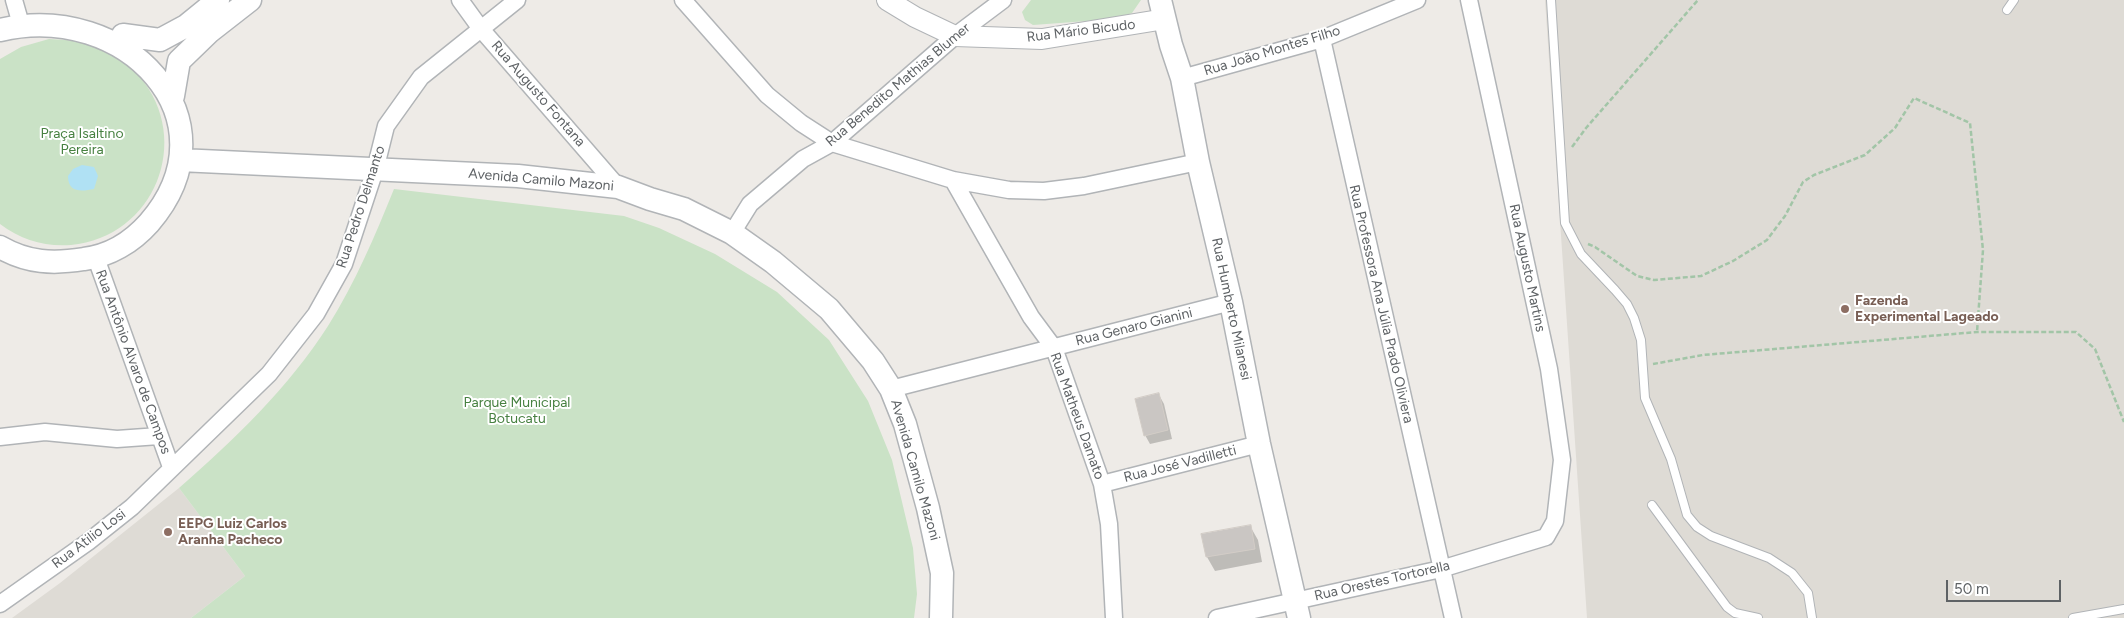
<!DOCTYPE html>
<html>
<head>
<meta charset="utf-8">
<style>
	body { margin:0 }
	#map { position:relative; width:2124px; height:618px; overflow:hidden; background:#eeebe7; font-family:Figtree,sans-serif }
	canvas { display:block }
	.scale { position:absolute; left:1946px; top:580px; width:115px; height:22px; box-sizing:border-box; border:2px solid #5e6265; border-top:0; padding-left:6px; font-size:15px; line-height:18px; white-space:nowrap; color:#5e6265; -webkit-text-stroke:4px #fff; paint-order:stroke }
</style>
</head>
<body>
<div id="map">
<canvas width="2124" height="618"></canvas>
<div class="scale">50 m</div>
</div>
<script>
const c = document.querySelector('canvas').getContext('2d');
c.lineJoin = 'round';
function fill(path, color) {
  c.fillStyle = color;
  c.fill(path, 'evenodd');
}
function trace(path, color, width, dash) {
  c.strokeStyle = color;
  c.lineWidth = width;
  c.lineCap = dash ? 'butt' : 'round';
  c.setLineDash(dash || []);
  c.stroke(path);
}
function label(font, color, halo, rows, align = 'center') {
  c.font = font + ' Figtree,sans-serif';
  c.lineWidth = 4;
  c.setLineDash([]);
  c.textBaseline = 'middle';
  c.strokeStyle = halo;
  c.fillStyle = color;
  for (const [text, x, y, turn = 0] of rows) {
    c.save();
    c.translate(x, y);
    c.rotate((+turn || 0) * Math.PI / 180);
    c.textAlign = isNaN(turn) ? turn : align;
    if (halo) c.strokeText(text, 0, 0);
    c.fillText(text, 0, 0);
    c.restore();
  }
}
const education = new Path2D(`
	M1545 0H2124V618H1587Z
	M179 488 245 576 191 618H12L60 583Z`);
const green = new Path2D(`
	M1031 0H1141L1132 13 1114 19 1033 25 1025 20 1022 12Z
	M49 39C69 40 86 41 105 49 118 54 131 66 140 77 193 140 155 237 71 245 45 247 21 240 0 224V59L21 47Z
	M394 189 624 216 659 228 715 254 777 292 829 340 868 401 892 460 913 548 917 594 914 618H191L245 576 179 488C234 440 289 387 328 326 355 283 375 236 394 189Z`);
const water = new Path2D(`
	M82 165 94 167 98 176 94 189C80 192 68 192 68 176L73 169Z`);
const shadow = new Path2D(`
	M1159 395 1164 404 1172 439 1150 444 1145 435Z
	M1250 526 1258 540 1262 562 1215 571 1207 557 1202 535Z`);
const building = new Path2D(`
	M1159 393 1168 430 1144 436 1135 399Z
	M1251 525 1255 549 1206 557 1201 534Z`);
const path = new Path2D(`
	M1572 147 1586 128 1698 0
	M1588 244 1595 247 1637 276 1654 280 1701 276 1733 261 1767 240 1785 216 1803 182 1814 175 1865 155 1895 128 1914 98 1970 123 1983 250 1977 332
	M1653 364 1703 355 1977 332H2076L2095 349 2124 422`);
const service = new Path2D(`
	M1551 0 1565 223 1581 254 1615 290 1627 304 1634 318 1641 340 1645 398 1671 459 1687 515 1697 527 1711 536 1769 558 1792 573 1808 593 1812 618
	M2007 10 2014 0
	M1652 505 1727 607 1735 613 1758 618
	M2073 618 2124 609`);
const minor = new Path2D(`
	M14 0 20 21
	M460 0 481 29 618 187
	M683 0 767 95 801 123 832 143 953 180 1009 190 1044 191 1084 186 1198 162
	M1322 39 1453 618
	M1182 78 1322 39 1417 0
	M953 180 1031 317 1054 348 1102 484 1109 524 1114 618
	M732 233 750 204 803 159 832 143 955 36 1003 0
	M96 258 171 467
	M891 389 1231 302
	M0 437 45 432 117 439 159 436
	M1102 484 1259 444
	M0 604 88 542 132 507 269 374 316 314 344 264 375 170 386 126 421 77 517 0
	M1217 618 1441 569 1546 537 1555 521 1562 460 1549 369 1469 0`);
const tertiary = new Path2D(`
	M887 0 915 17 955 36 1042 39 1165 19`);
const secondary = new Path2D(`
	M1160 0 1171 45 1182 78 1198 162 1231 302 1259 444 1299 618
	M0 30C125 0 239 119 149 223 132 242 109 256 84 259 53 264 28 263 0 247
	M123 35 160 40 186 26 218 0
	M173 96 179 61 209 32 250 0
	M180 160 518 176 618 187 650 199 684 209 732 233 773 262 829 309 873 361 891 389 905 424 928 508 942 573 941 618`);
const markers = [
	[1845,309,5,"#8d6e63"],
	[168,532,5,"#8d6e63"]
];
const streetNames = [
	["Rua Mário Bicudo",1081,31,-7],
	["Rua João Montes Filho",1272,51,-17],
	["Rua Benedito Mathias Blumer",898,85,-40],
	["Rua Augusto Fontana",538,94,49],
	["Avenida Camilo Mazoni",541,180,5],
	["Rua Pedro Delmanto",361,207,-72],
	["Rua Augusto Martins",1527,268,78],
	["Rua Professora Ana Júlia Prado Oliviera",1381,304,77],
	["Rua Humberto Milanesi",1231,309,78],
	["Rua Genaro Gianini",1134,327,-14],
	["Rua Antônio Alvaro de Campos",133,362,70],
	["Rua Matheus Damato",1077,416,70],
	["Rua José Vadilletti",1180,464,-14],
	["Avenida Camilo Mazoni",915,470,74],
	["Rua Atilio Losi",89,539,-37],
	["Rua Orestes Tortorella",1382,581,-13]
];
const parkNames = [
	["Praça Isaltino",82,134],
	["Pereira",82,150],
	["Parque Municipal",517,403],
	["Botucatu",517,419]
];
const educationNames = [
	["Fazenda",1855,301],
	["Experimental Lageado",1855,317],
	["EEPG Luiz Carlos",178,524],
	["Aranha Pacheco",178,540]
];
fill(education, '#dedbd5');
fill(green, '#cae2c6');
fill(water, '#b0e1f4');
fill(shadow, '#0003');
fill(building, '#cac6c3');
trace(building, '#d2ccc6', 1);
trace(service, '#b1b4b7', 10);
trace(minor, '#b1b4b7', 19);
trace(tertiary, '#b1b4b7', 22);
trace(secondary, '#b1b4b7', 25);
trace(path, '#a2c5a7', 2.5, [5, 2.5]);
trace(service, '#fff', 8);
trace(minor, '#fff', 16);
trace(tertiary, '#fff', 20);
trace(secondary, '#fff', 22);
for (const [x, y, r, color] of markers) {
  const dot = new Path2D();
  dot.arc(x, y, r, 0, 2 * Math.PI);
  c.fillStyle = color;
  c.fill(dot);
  trace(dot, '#fff', 2);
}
label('14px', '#5e6265', '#fff', streetNames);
label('14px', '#478141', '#fff', parkNames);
label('bold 14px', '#785e54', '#fff', educationNames, 'left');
</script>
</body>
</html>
